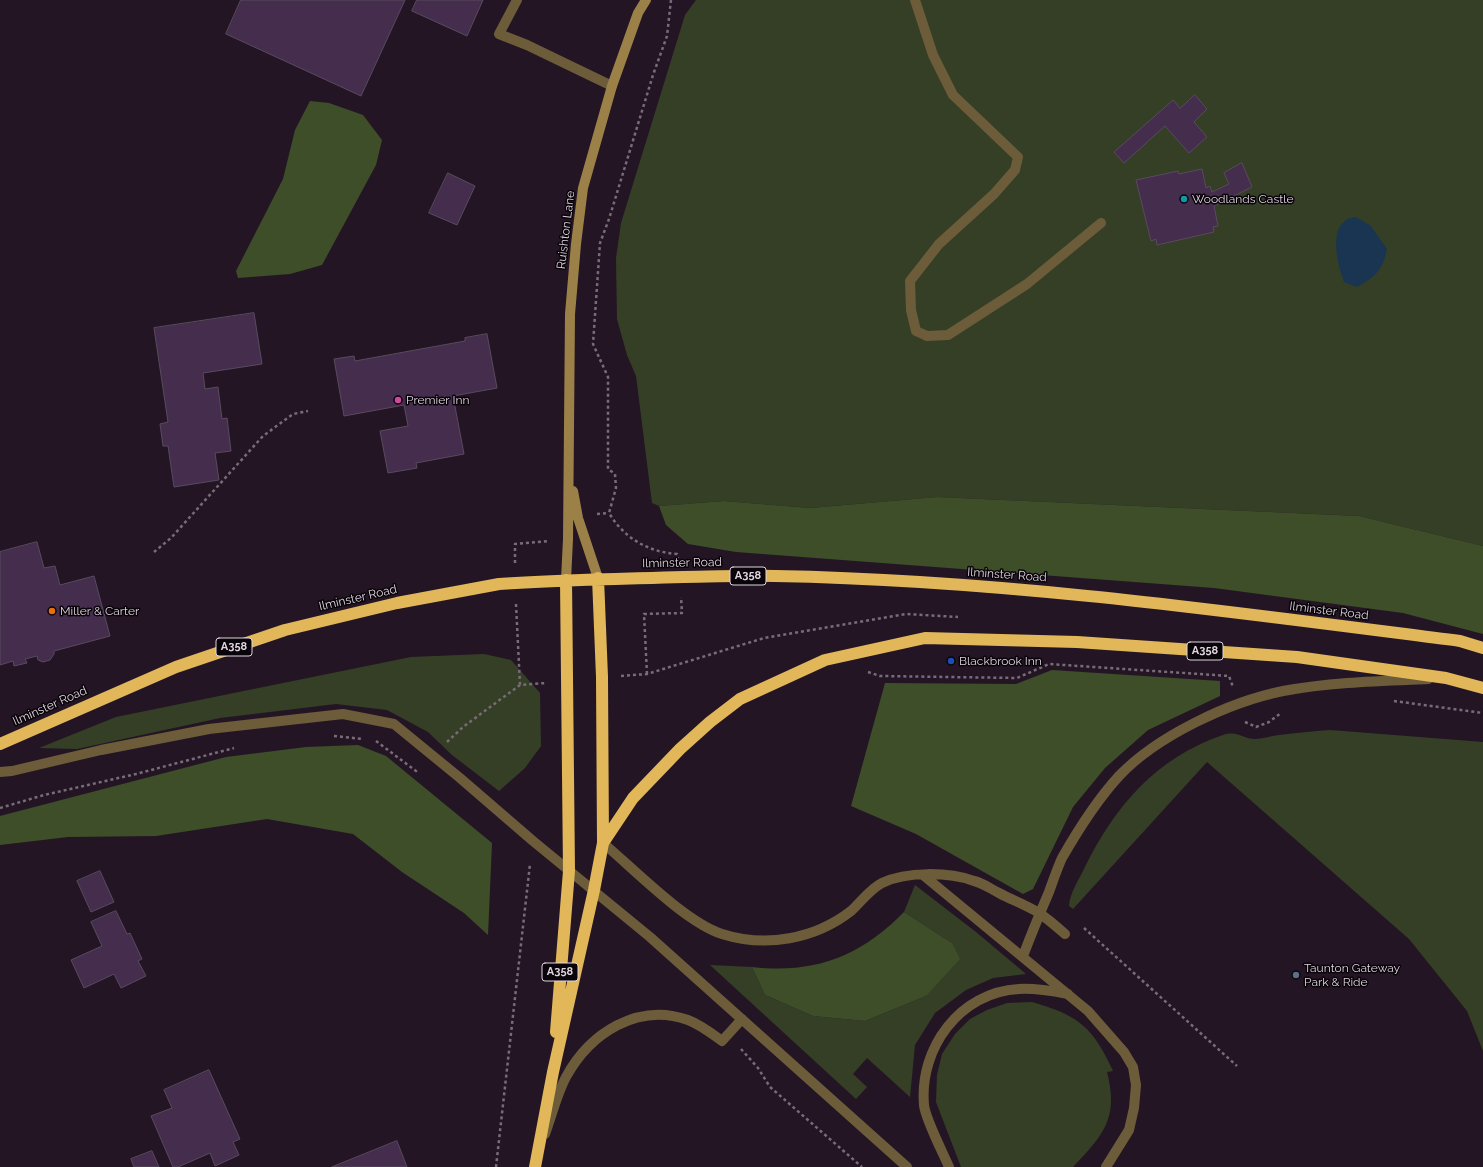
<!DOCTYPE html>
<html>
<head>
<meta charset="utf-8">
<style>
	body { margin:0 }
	canvas { display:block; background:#241524 }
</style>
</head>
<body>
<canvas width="1483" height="1167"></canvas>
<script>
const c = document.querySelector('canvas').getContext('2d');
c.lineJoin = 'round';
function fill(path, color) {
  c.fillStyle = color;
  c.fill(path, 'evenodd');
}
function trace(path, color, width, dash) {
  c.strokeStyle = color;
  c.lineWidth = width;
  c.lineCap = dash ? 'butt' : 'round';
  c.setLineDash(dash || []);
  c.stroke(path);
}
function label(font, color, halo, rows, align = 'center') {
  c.font = font + ' Raleway,sans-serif';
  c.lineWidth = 3;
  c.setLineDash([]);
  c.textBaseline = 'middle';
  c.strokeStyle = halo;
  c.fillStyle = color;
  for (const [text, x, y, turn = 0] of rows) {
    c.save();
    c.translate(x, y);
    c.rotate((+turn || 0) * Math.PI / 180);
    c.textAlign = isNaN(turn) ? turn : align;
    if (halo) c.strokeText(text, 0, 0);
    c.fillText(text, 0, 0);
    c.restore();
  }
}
const green = new Path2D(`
	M696 0H1483V546L1359 516 937 497 810 508 724 501 659 506 652 503 636 376 627 355 617 319 616 258 621 223 685 15Z
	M484 654 511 660 540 693 541 746 525 768 499 791 452 755 428 732 387 710 336 704 220 718 77 749 39 748 116 717 411 657Z
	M1330 730 1483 742V1051L1467 1011 1409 939 1207 762 1073 909 1069 906C1070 892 1079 880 1085 867 1115 806 1156 758 1223 735 1237 730 1243 739 1255 739 1262 739 1271 736 1279 735 1296 733 1313 731 1330 730Z
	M915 885 976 932 1026 974 993 978 966 990 935 1013 915 1045 910 1097 867 1058 853 1074 867 1087 856 1099 710 965 752 967 765 995 813 1016 865 1021 926 996 952 943 904 912Z
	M1032 1002C1078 1015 1093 1027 1113 1071L1107 1072C1119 1119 1103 1135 1073 1167H961L936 1102 937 1075 942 1054 955 1034 970 1019 987 1010 1007 1003Z`);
const forest = new Path2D(`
	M310 101 329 103 363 115 382 140 376 165 322 265 290 274 238 278 236 271 283 179 295 130Z
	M937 497 1359 516 1483 546V634L1403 613 1214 588 736 552 688 544 666 525 659 506 724 501 810 508Z
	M1052 670 1220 681V696L1148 730 1105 768 1073 807 1033 889 1023 894 916 834 851 806 885 683 1016 684Z
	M358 745 386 756 492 843 488 935 464 913 402 872 353 834 267 819 156 836 68 837 0 845V816L226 757 306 747Z
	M904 912 952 943 960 959 926 996 865 1021 813 1016 765 995 752 967C814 974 860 957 904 912Z`);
const water = new Path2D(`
	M1356 217 1371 226 1387 249C1383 270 1376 276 1357 287L1344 282C1337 263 1326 220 1356 217Z`);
const building = new Path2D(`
	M241 0H405L361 96 226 34Z
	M417 0H483L467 36 412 11Z
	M1195 95 1207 109 1194 122 1207 137 1189 153 1165 126 1124 163 1114 152 1173 100 1180 108Z
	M1242 163 1252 187 1214 206 1218 226 1213 227 1214 232 1157 245 1156 239 1151 241 1136 180 1178 171 1179 174 1202 169 1206 188 1210 186 1212 192 1229 184 1224 173Z
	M448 173 475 186 457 225 429 213Z
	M254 313 262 364 203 373 205 389 218 387 222 419 227 418 231 451 215 453 219 480 174 487 168 446H163L160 424 168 422 154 328Z
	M487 334 497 388 453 396 464 454 416 463 417 468 388 473 380 431 408 426 404 405 344 416 334 359 354 356 355 361 465 341V338Z
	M37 542 44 568 55 566 60 585 94 576 110 636 54 651V654L50 660 43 662 38 660 37 656 25 659 27 663 14 666 13 661 0 665V552Z
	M100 871 114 902 91 912 77 881Z
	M116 911 127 934 130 933 142 959 138 961 146 976 121 988 114 974 84 988 71 960 102 946 91 922Z
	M209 1070 240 1139 233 1142 239 1155 215 1166 210 1153 178 1167H173L151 1116 172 1108 164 1090Z
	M397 1141 407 1167H332Z
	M152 1151 159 1167H134L131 1159Z`);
const path = new Path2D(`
	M671 0 667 36 653 75 609 219 600 243 593 344 608 377V469L615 474 616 488 609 513C624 538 648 552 677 554L678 558
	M597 514 609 513
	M154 552 171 538 263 436 293 414 308 411
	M515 563V544L549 541
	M516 604 520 685
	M868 672 880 676 1017 678 1049 664 1229 676 1233 687
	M647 674 644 614 682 613 681 597
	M621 676 647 674 764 638 906 614 958 617
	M1394 701 1483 713
	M1245 722 1256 727 1269 722 1281 713
	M334 736 363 739
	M376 741 416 771 418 768
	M447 742 463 727 520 685 546 683
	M0 808 44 795 136 774 234 748
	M1084 928 1237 1066
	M741 1049 758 1068 770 1087 862 1167
	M496 1167 530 864`);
const lane = new Path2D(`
	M517 0 499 34 527 45 612 86
	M915 0 933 55 953 95 1018 157 1015 170 994 194 939 244 910 281 911 310 916 331 927 336 948 335 1027 284 1101 223
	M0 772 12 771 101 750 209 729 343 714 394 724 460 778 533 841 650 937 907 1167
	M603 843C634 869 685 922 722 934 766 948 815 939 851 911 861 902 870 889 882 883 907 871 949 872 974 881 983 883 991 889 999 893 1012 900 1026 905 1039 913 1048 919 1057 927 1065 934
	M923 875 1088 1011 1124 1052 1133 1067 1136 1085 1134 1108 1129 1130 1106 1167
	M1023 956C1031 935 1040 913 1049 892 1053 881 1057 869 1062 858 1078 830 1097 800 1119 776 1157 736 1229 702 1283 691 1331 682 1380 681 1428 679
	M545 1134C552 1115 557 1094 566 1077 590 1033 638 1002 688 1020 701 1025 711 1033 722 1041L742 1019
	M949 1167C943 1153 925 1118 924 1105 919 1048 960 992 1019 989 1035 988 1052 991 1068 994`);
const secondary = new Path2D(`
	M573 491 578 518 598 578
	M566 580 568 539 570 314 576 244 583 188 612 86 638 13 646 0`);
const highway = new Path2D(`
	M0 744 176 667 285 630 397 603 499 584C560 580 621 579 683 577 713 577 744 575 775 576 1005 580 1233 612 1460 641L1483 648
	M603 843 633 798 680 749 710 722 740 699 825 660 925 638 1077 642 1297 657 1446 678 1483 688
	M556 1032 569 871 566 580
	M535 1167 553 1072 594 890 603 843 602 677 598 578`);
const markers = [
	[1184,199,4,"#0f9aa8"],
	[398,400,4,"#d1479c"],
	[52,611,4,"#e8710a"],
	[951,661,4,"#1a4fb4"],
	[1296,975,4,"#5c6f8a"]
];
const shields = [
	[748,576,36],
	[234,647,36],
	[1205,651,36],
	[560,972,36]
];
const shieldNames = [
	["A358",748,576],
	["A358",234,647],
	["A358",1205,651],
	["A358",560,972]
];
const poiNames = [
	["Woodlands Castle",1192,199],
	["Premier Inn",406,400],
	["Miller & Carter",60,611],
	["Blackbrook Inn",959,661],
	["Taunton Gateway",1304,968],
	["Park & Ride",1304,982]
];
const streetNames = [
	["Ruishton Lane",566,230,-83],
	["Ilminster Road",682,563,-1],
	["Ilminster Road",1007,575,4],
	["Ilminster Road",358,598,-13],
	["Ilminster Road",1329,611,7],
	["Ilminster Road",50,706,-24]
];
fill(green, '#343f26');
fill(forest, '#3d4e29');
fill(water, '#193552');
fill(building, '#442d4d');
trace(building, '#594a5e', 1);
trace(path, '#786c78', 2.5, [3, 3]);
trace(lane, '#6c5c39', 10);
trace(secondary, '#9b8148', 10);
trace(highway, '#e1b75a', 12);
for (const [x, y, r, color] of markers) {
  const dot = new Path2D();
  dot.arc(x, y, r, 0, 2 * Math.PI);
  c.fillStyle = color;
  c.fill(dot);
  trace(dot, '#090409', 1.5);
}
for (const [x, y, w] of shields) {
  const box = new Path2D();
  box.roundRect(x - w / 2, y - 9, w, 18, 3);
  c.fillStyle = '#090409';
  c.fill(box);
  trace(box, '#dfd5df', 1);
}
label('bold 11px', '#dfd5df', null, shieldNames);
label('12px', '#dfd5df', '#090409', poiNames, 'left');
label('12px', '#dfd5df', '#090409', streetNames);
</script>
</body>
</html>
